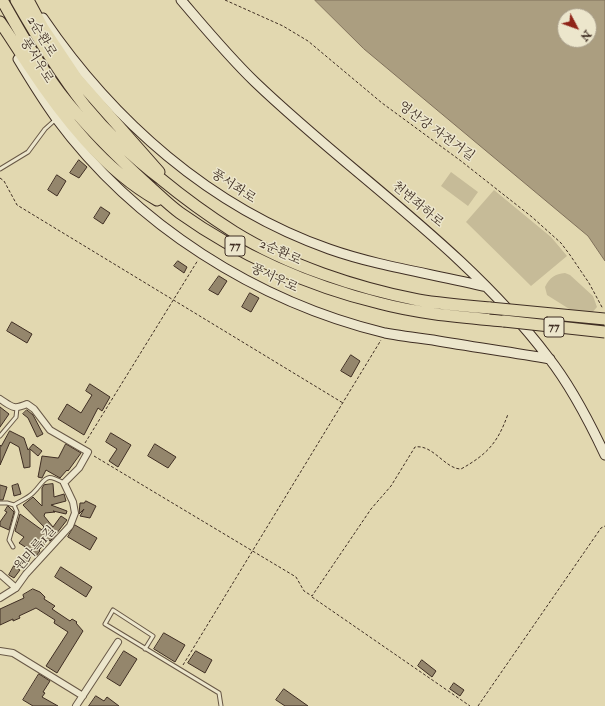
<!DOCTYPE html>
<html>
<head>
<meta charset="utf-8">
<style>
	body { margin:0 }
	#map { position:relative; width:605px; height:706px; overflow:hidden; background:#e2d8b0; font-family:"IM FELL Double Pica",serif }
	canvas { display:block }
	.north { position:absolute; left:557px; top:8px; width:40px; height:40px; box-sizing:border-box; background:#ece6cc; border:1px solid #a79c88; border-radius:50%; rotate:131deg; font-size:11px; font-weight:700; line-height:16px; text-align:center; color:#3f2e23 }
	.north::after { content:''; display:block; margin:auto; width:14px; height:18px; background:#8f2418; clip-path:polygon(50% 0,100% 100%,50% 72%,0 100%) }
</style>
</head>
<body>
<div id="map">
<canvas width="605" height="706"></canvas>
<div class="north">N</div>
</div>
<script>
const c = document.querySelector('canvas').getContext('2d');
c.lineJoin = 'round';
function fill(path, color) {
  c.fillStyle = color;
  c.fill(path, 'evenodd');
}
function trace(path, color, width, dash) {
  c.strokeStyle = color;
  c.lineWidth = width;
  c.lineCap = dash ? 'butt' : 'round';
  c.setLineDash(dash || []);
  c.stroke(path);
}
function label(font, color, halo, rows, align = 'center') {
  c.font = font + ' "IM FELL Double Pica","Noto Serif KR",serif';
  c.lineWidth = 3;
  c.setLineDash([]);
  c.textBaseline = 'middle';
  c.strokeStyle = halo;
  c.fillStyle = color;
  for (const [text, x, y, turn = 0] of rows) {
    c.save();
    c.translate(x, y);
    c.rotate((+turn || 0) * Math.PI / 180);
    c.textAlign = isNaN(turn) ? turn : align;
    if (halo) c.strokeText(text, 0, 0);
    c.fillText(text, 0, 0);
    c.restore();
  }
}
const green = new Path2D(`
	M451 172 478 192 468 206 441 186Z
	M494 190 551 237 567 256 531 286 466 222Z
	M565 273 570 275 593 296 597 307 590 315 574 312 547 295 545 287C550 277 555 274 565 273Z`);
const water = new Path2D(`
	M315 0H605V261L588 236 364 49ZM565 16H589V40H565Z`);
const building = new Path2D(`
	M79 160 87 167 79 178 70 173Z
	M57 175 66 181 57 196 48 190Z
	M101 207 110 213 103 224 94 218Z
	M178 261 187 267 184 273 174 266Z
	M219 276 227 281 218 295 209 290Z
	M250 293 259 298 251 312 242 307Z
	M12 322 32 334 27 343 7 331Z
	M351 355 360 361 351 377 341 371Z
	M90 384 110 397 102 411 98 408 84 435 58 419 67 404 81 413 92 395 86 391Z
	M0 407 9 414 0 427Z
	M27 410 33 415 43 434 37 437 28 418 23 414Z
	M10 431 24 438 28 450 33 444 42 451 38 456 30 449V467L24 468 19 447 10 442 0 465V445L1 446Z
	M111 433 131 445 118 467 109 461 117 449 106 442Z
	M66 444 81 453 68 471 67 470 60 478 46 470 42 478 38 477 42 456 58 458Z
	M155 444 176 457 168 468 148 456Z
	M18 484 21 494 14 496 12 486Z
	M53 484 54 497 64 494 66 501 51 505 67 511 66 514 53 511 55 512 45 513 44 516 53 527 61 516 67 520 53 538 50 541 48 540 39 550 40 551 36 556 32 553 28 563 22 560 27 548 19 543 24 537 15 531 20 514 42 530 44 527 23 505 33 497 42 506V488L44 485Z
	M0 485 7 487 3 500H0Z
	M86 501 96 506 90 518 80 516 84 509 79 514 80 503H84Z
	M8 506 14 512 9 530 0 526V522L7 512 5 511Z
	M75 525 97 538 90 550 68 537Z
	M14 566 20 570 14 578 9 575Z
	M61 567 92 587 86 597 55 577Z
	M33 589 40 592 45 597 44 599 55 606 52 609 70 621 72 619 77 622 76 623 83 631 57 673 46 666 68 632 54 623 55 620 36 608 19 616 20 618 13 621V619L0 625V609L24 598 23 595Z
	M164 633 185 645 175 662 154 649Z
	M124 651 137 659 120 686 107 678Z
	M196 651 212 660 205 673 188 663Z
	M422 660 436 671 432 677 418 666Z
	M39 674 50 681 43 692 45 693 42 697 58 706H33L23 700Z
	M454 683 464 690 460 696 450 689Z
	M284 689 308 706H285L276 700Z
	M96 696 104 701 107 697 119 706H89Z`);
const path = new Path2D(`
	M225 0 283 26 308 41 382 103 461 161 532 217 561 243 570 255 589 283 603 309
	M0 178 4 181 17 205 343 403
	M85 443 198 260
	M94 456 296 577 304 591 312 596 371 509 391 486 415 447C433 444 445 469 461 469 488 454 498 442 508 414
	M312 597 470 706
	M183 665 381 340
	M478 706 601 528 605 526`);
const lane = new Path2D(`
	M0 169 28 152 45 129 55 120
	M0 436 16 417 17 408
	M0 503H7L14 505
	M14 505C20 501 28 498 33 493 47 479 43 472 64 483
	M13 547 9 540 17 512 14 505
	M145 649 153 636 113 610 105 624 219 693 221 706`);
const street = new Path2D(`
	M0 399C12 407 13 410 27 404L34 409 50 430 88 452 79 468 64 483 73 502 75 513 70 526 26 574 16 588 0 598
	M0 574 16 588
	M0 651 13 653 83 696
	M76 706 118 642`);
const secondary = new Path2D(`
	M181 0C205 28 229 57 255 82 352 175 466 249 548 357 571 386 589 421 605 455
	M43 18C113 121 210 207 329 249 380 267 435 274 487 287
	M18 59C30 79 43 100 56 118 135 225 257 302 385 333 401 336 417 338 433 340 472 347 511 352 550 359`);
const highway = new Path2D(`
	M2 0C20 32 38 64 60 93 87 128 117 157 149 186 159 195 169 205 180 213 239 255 309 286 379 303 420 314 462 317 504 321
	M16 0C37 37 59 73 85 106 107 133 134 158 161 179 184 198 209 216 234 232 287 265 357 288 418 300 441 304 466 306 490 308
	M28 0 43 28 77 79 159 172
	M0 22C10 36 19 51 29 66 62 116 104 170 157 200`);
const highwayBridge = new Path2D(`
	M490 308 605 319
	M504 321 605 332`);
const shields = [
	[235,246,20],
	[554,327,20]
];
const shieldNames = [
	["77",235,246],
	["77",554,327]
];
const streetNames = [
	["2순환로",41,37,59],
	["풍서우로",36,61,58],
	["영산강 자전거길",436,132,36],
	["풍서좌로",233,187,33],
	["천변좌하로",417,205,40],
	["2순환로",280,253,25],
	["풍서우로",274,279,25],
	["원마륵1길",36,549,-48]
];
fill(green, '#c6bb98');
fill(water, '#ab9e80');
trace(water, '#80715b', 1);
fill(building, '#94866c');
trace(building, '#3f2e23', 1);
trace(lane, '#685846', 5);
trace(street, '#685846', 8);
trace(secondary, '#3f2e23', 11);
trace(highway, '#3f2e23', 13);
trace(path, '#3f2e23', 1, [3, 2]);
trace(lane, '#ece6cc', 3);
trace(street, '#ece6cc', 6);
trace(secondary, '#ece6cc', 9);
trace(highway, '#e2d8b0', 11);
trace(highwayBridge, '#3f2e23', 13, []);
trace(highwayBridge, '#e2d8b0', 11);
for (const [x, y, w] of shields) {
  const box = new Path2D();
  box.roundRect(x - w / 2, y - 10, w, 20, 3);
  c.fillStyle = '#ece6cc';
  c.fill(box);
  trace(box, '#3f2e23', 1);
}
label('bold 12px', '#3f2e23', null, shieldNames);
label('13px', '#3f2e23', '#ece6cc', streetNames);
</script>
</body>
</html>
